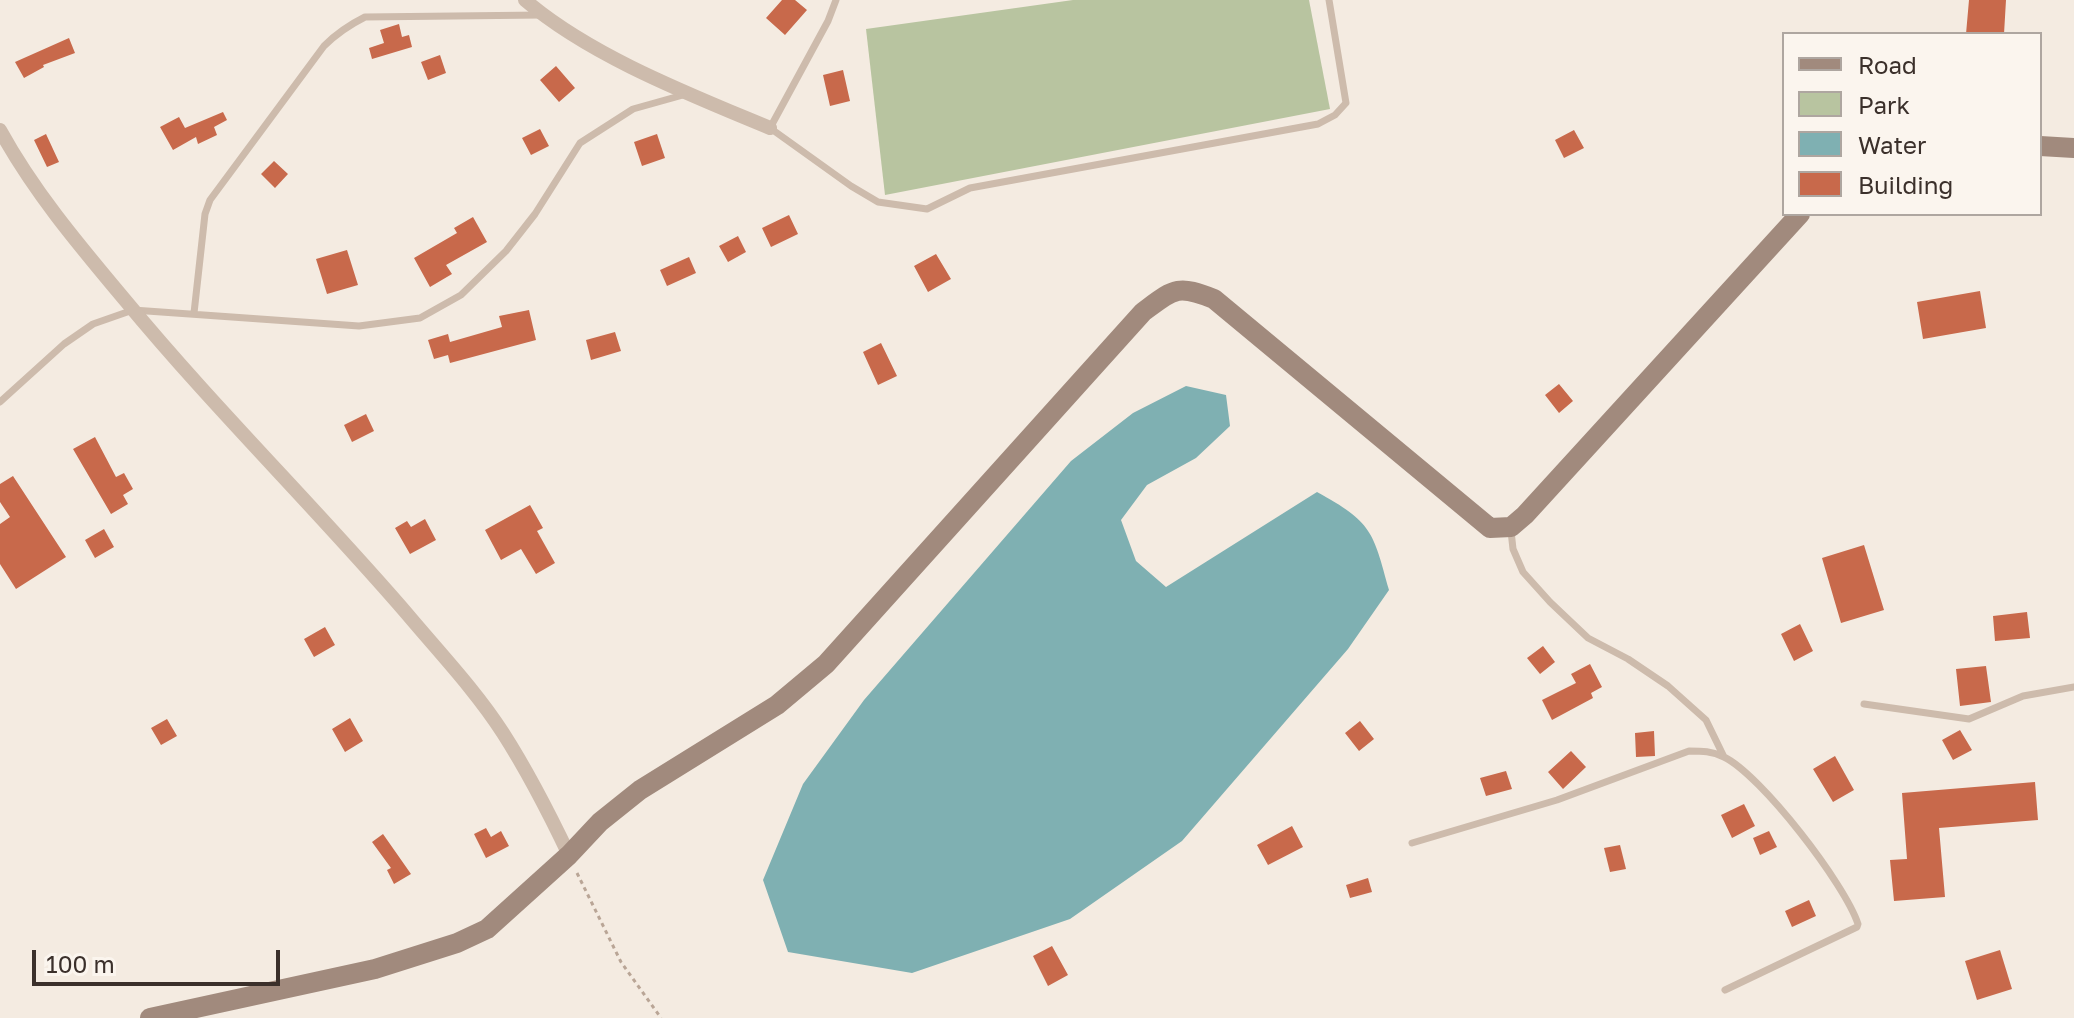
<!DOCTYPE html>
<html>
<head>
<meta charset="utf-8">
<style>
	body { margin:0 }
	#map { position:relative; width:2074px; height:1018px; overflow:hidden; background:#f4ebe1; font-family:"Golos Text",sans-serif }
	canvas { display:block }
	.legend { position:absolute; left:1782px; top:32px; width:260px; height:184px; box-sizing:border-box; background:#fbf5ee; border:2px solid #aea6a0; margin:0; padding:10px 14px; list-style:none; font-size:24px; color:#3b302b }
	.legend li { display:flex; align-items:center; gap:16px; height:40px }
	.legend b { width:40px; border:2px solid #aea6a0 }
	.scale { position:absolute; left:32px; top:950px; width:248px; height:36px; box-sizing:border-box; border:4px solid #3b302b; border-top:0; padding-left:10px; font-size:24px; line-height:28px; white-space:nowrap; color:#3b302b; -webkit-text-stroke:6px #fbf5ee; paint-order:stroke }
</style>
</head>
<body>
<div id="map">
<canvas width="2074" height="1018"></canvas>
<ul class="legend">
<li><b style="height:10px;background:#a18a7d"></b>Road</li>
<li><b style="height:22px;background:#b8c4a0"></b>Park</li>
<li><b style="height:22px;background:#7fb0b2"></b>Water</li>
<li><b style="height:22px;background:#c8694b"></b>Building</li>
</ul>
<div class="scale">100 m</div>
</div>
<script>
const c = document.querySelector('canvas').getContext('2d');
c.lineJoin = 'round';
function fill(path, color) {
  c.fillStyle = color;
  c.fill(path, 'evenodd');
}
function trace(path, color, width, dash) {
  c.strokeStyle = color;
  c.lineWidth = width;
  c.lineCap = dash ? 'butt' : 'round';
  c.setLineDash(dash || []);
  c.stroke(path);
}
const green = new Path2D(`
	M1073 0H1309L1330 109 885 195 866 29Z`);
const water = new Path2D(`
	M1186 386 1226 395 1230 426 1196 458 1147 485 1121 520 1136 561 1166 587 1317 492C1372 522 1373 531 1389 590L1348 649 1182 841 1070 919 912 973 788 952 763 880 803 784 864 700 1071 461 1133 413Z`);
const building = new Path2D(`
	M782 0H795L807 10 785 35 766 18Z
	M1969 0H2006L2004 34H1966Z
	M399 24 402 37 409 35 412 47 372 59 369 48 384 43 380 30Z
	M69 38 75 53 43 65 44 67 24 78 15 62Z
	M440 55 446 73 428 80 421 62Z
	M556 66 575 88 559 102 540 80Z
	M843 70 850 101 830 106 823 75Z
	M223 112 227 120 214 127 217 135 198 144 196 137 173 150 160 127 179 117 185 128Z
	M540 129 549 146 531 155 522 138Z
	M1574 130 1584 148 1564 158 1555 140Z
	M46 134 59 162 47 167 34 140Z
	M657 134 665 158 642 166 634 142Z
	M274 161 288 174 275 188 261 174Z
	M789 215 798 234 771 247 762 228Z
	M473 217 487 242 446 265 452 274 430 287 414 258 457 233 454 228Z
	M738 236 746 252 728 262 719 246Z
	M347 250 358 285 327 294 316 259Z
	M936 254 951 279 928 292 914 266Z
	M689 257 696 273 667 286 660 270Z
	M1980 291 1986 328 1923 339 1917 302Z
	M529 310 536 340 450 363 448 355 434 359 428 340 448 334 450 342 502 327 499 316Z
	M615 332 621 351 591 360 586 340Z
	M881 343 897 376 878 385 863 352Z
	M1559 384 1573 401 1559 413 1545 395Z
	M366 414 374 431 352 442 344 425Z
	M95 437 116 477 124 473 133 489 123 495 128 504 111 514 73 449Z
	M13 476 66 557 16 589 0 564V524L10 517 0 502V484Z
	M530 505 543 528 537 531 555 563 536 574 521 549 501 560 485 530Z
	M425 519 436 540 410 554 395 528 407 521 411 527Z
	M104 529 114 547 95 558 85 540Z
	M1864 545 1884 610 1841 623 1822 558Z
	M2027 612 2030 638 1995 641 1993 616Z
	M1800 624 1813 651 1794 661 1781 634Z
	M325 627 335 645 314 657 304 639Z
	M1543 646 1555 662 1540 674 1527 658Z
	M1590 664 1602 687 1591 693 1593 698 1552 720 1542 700 1576 683 1571 674Z
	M1986 666 1991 702 1960 706 1956 669Z
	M350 718 363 741 345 752 332 729Z
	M167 719 177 736 161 745 151 728Z
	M1360 721 1374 739 1359 751 1345 733Z
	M1960 730 1972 750 1953 760 1942 740Z
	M1654 731 1655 756 1636 757 1635 733Z
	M1571 751 1586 767 1563 789 1548 772Z
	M1835 756 1854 790 1833 802 1813 769Z
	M1506 771 1512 789 1486 796 1480 778Z
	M2035 782 2038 820 1939 828 1945 897 1894 901 1890 860 1907 859 1902 793Z
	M1744 804 1755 826 1732 838 1721 815Z
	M1292 826 1303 847 1268 865 1257 845Z
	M486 828 491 837 501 831 509 846 486 858 474 834Z
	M1769 831 1777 847 1760 855 1753 838Z
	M383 834 411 874 394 884 387 870 391 868 372 842Z
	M1620 845 1626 869 1610 872 1604 848Z
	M1368 878 1372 892 1350 898 1346 885Z
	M1809 900 1816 916 1792 927 1785 911Z
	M1052 946 1068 975 1048 986 1033 956Z
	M2000 950 2012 989 1977 1000 1965 961Z`);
const path = new Path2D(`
	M577 873 621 962 661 1018`);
const lane = new Path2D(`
	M836 0 828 21 770 128 851 186 878 202 927 209 970 188 1318 124 1335 115 1346 103 1329 0
	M194 313 205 214 210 200 324 46C337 33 349 25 365 17L542 15
	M0 402 64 344 93 324 133 310 359 326 420 318 461 295 506 251 535 214 580 143 633 109 683 95
	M1511 531 1513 549 1523 572 1550 602 1588 638 1628 659 1668 686 1706 720 1724 757
	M1864 704 1969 719 2023 696 2074 687
	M1412 843 1557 800 1689 751C1702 751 1712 751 1724 757 1761 775 1845 884 1858 924L1857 927 1725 990`);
const street = new Path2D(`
	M525 0C590 56 691 95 770 128
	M0 130C34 192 79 245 125 300 215 409 316 508 408 615 440 653 476 691 503 733 528 772 549 813 569 855`);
const secondary = new Path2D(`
	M2040 146 2074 148
	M150 1018 375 969 457 943 487 929 569 855 600 822 640 790 777 705 826 664 1143 312C1174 289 1177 284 1214 299L1490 528 1511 527 1525 515 1800 214`);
fill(green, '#b8c4a0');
fill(water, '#7fb0b2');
fill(building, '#c8694b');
trace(path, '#b9a596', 3, [4, 4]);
trace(lane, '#cdbbac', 7);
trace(street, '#cdbbac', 14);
trace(secondary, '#a18a7d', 20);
</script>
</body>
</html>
